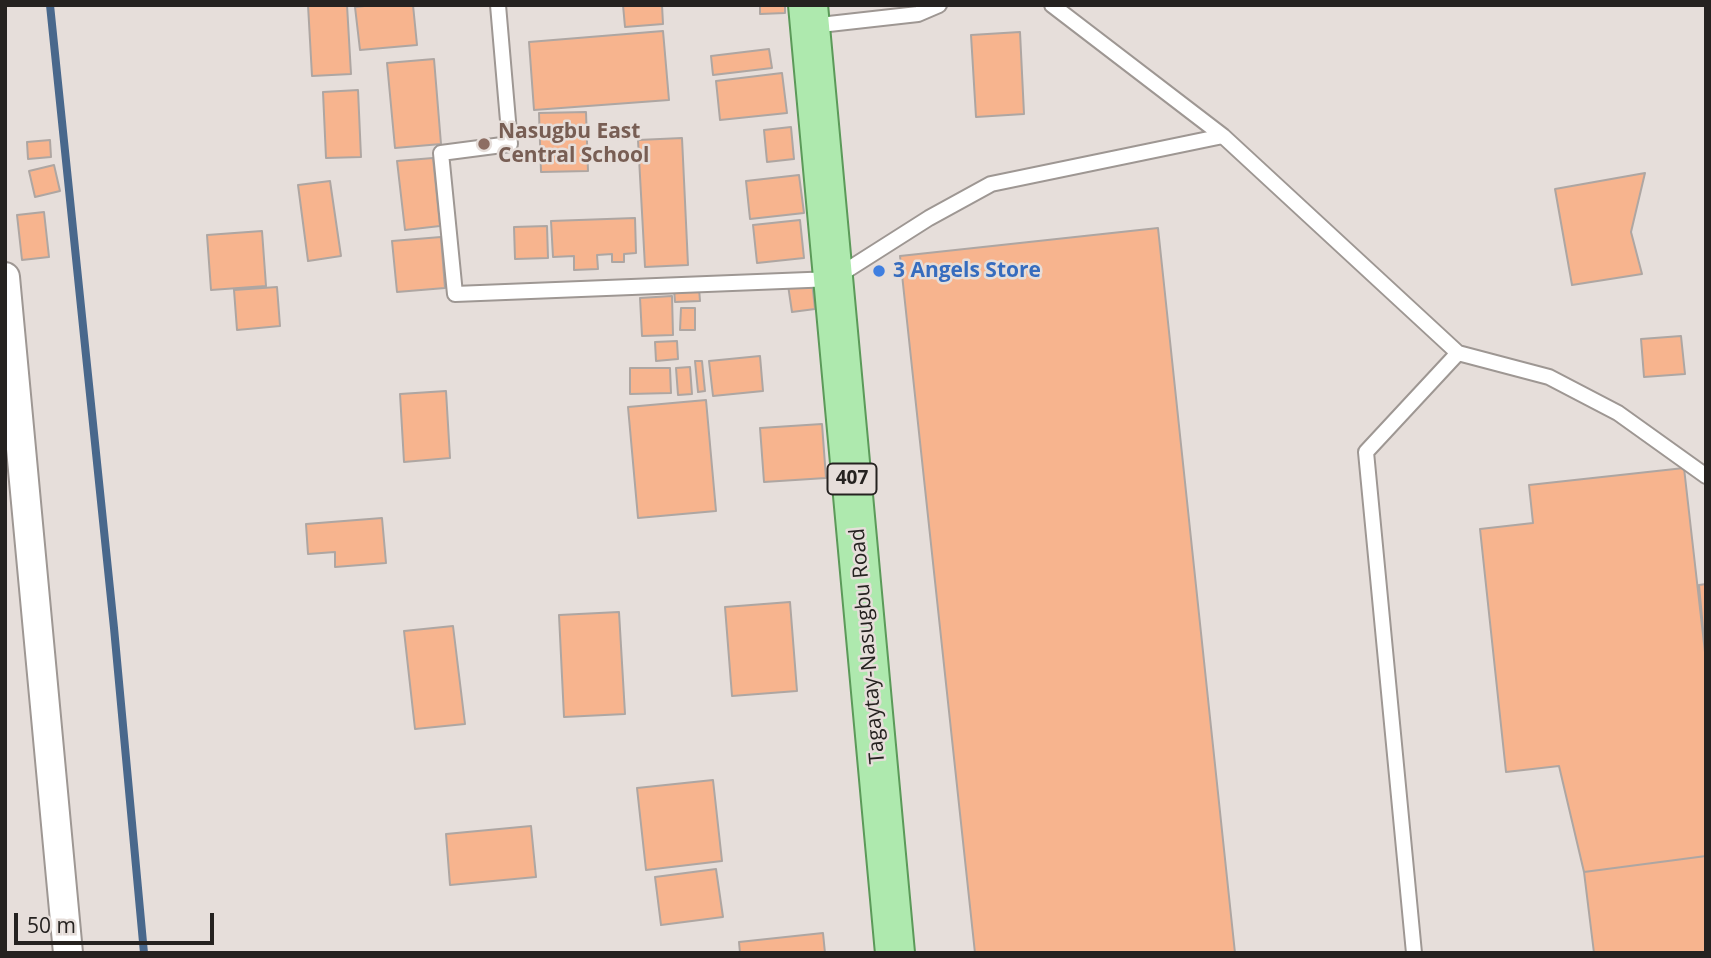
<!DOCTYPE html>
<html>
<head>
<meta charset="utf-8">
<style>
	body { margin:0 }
	#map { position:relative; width:1711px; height:958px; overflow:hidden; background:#e6deda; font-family:"Open Sans",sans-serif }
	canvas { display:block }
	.frame { position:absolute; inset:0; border:7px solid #252220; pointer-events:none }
	.scale { position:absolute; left:14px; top:913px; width:200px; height:32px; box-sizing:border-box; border:4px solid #252220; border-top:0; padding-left:9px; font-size:21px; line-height:24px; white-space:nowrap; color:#252220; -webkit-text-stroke:5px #e6deda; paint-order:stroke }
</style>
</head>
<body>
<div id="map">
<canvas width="1711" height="958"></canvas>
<div class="frame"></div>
<div class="scale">50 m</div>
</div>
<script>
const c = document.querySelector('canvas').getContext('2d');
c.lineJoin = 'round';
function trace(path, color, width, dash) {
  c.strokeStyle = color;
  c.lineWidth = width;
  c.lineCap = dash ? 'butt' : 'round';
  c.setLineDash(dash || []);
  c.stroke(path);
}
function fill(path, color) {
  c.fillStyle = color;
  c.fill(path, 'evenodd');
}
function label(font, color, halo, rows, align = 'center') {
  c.font = font + ' "Open Sans",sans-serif';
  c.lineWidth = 5;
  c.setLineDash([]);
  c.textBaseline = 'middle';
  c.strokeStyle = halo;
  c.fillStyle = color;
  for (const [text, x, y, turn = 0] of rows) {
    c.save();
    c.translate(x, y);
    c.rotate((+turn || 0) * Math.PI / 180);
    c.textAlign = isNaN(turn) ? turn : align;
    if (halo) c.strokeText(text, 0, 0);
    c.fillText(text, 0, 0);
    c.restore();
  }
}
const stream = new Path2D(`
	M50 5 114 628 144 953`);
const building = new Path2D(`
	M308 5H347L351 74 312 76Z
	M374 5H413L417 45 360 50 355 7Z
	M623 5H662L663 24 625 27Z
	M760 5H785V13L760 14Z
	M663 31 669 100 534 110 529 42Z
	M1020 32 1024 114 976 117 971 35Z
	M769 49 772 68 713 75 711 56Z
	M434 59 441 144 395 148 387 63Z
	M782 73 787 113 720 120 716 81Z
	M358 90 361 157 326 158 323 92Z
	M586 112 588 171 541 172 539 113Z
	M791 127 794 159 767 162 764 130Z
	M682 138 688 265 645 267 638 140Z
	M50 140 51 157 28 159 27 142Z
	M433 158 440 226 405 230 397 161Z
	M54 165 60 191 35 197 29 171Z
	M1645 173 1631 232 1642 274 1572 285 1555 189Z
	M799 175 804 213 750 219 746 181Z
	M330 181 341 256 308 261 298 185Z
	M44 212 49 257 22 260 17 215Z
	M635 218 636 253 624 254V262H612V254L597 255 598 269 574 270V256L553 257 551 221Z
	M800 220 804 258 757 263 753 225Z
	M547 226 548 258 515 259 514 227Z
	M1158 228 1235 953H975L900 256Z
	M262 231 266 286 211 290 207 235Z
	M441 237 445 288 397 292 392 241Z
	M812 282 815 309 792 312 788 285Z
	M277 287 280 326 237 330 234 290Z
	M699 288 700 301 675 302 674 289Z
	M672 296 673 335 642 336 640 298Z
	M681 308H695V330H680Z
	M1681 336 1685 374 1644 377 1641 339Z
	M677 341 678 359 656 361 655 342Z
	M760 356 763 391 713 396 709 361Z
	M695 361H702L705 391 698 392Z
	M690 367 692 394 678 395 676 368Z
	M630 368H670L671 393 630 394Z
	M446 391 450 458 404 462 400 394Z
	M706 400 716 511 638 518 628 407Z
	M822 424 826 478 764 482 760 428Z
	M1684 468 1706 661V856L1584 872 1559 766 1506 772 1480 529 1533 523 1529 485Z
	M382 518 386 563 335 567V552L308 554 306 524Z
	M1706 584V661L1699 585Z
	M790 602 797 691 732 696 725 607Z
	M619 612 625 714 564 717 559 615Z
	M453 626 465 724 415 729 404 631Z
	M713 780 722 861 646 870 637 788Z
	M531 826 536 877 450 885 446 834Z
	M1706 856V953H1594L1584 872Z
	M716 869 723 917 661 925 655 877Z
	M823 933 825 953H740L739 942Z`);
const lane = new Path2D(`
	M498 5 510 144 441 153 455 294 833 279 929 218 991 184 1223 136
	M1052 5 1223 136 1458 353 1549 377 1618 413 1706 476
	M811 26 918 14 939 5
	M1414 953 1366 452 1458 353`);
const street = new Path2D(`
	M5 277 68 953`);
const primary = new Path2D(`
	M808 5 895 953`);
const markers = [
	[484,144,7,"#8d6e63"],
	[879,271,7,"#3f7fe0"]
];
const shields = [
	[852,479,49]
];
const shieldNames = [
	["407",852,479]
];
const educationNames = [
	["Nasugbu East",498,132],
	["Central School",498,156]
];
const shopNames = [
	["3 Angels Store",893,271]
];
const streetNames = [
	["Tagaytay-Nasugbu Road",868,646,-95]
];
trace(stream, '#49688c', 8);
fill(building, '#f7b48e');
trace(building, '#aea6a2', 2);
trace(lane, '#9e9793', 18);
trace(street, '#9e9793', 32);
trace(primary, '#5b9a59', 42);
trace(lane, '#fff', 14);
trace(street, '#fff', 28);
trace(primary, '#aee9ae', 38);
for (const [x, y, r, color] of markers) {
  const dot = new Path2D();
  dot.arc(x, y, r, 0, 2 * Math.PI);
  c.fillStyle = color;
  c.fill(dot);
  trace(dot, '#e6deda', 2.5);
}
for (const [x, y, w] of shields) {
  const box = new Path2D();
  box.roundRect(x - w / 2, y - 15.5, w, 31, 5);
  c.fillStyle = '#e6deda';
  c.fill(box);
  trace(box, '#252220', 2);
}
label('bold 19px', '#252220', null, shieldNames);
label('bold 21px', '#785e54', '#e6deda', educationNames, 'left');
label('bold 21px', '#366cbe', '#e6deda', shopNames, 'left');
label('21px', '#252220', '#e6deda', streetNames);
</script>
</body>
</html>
